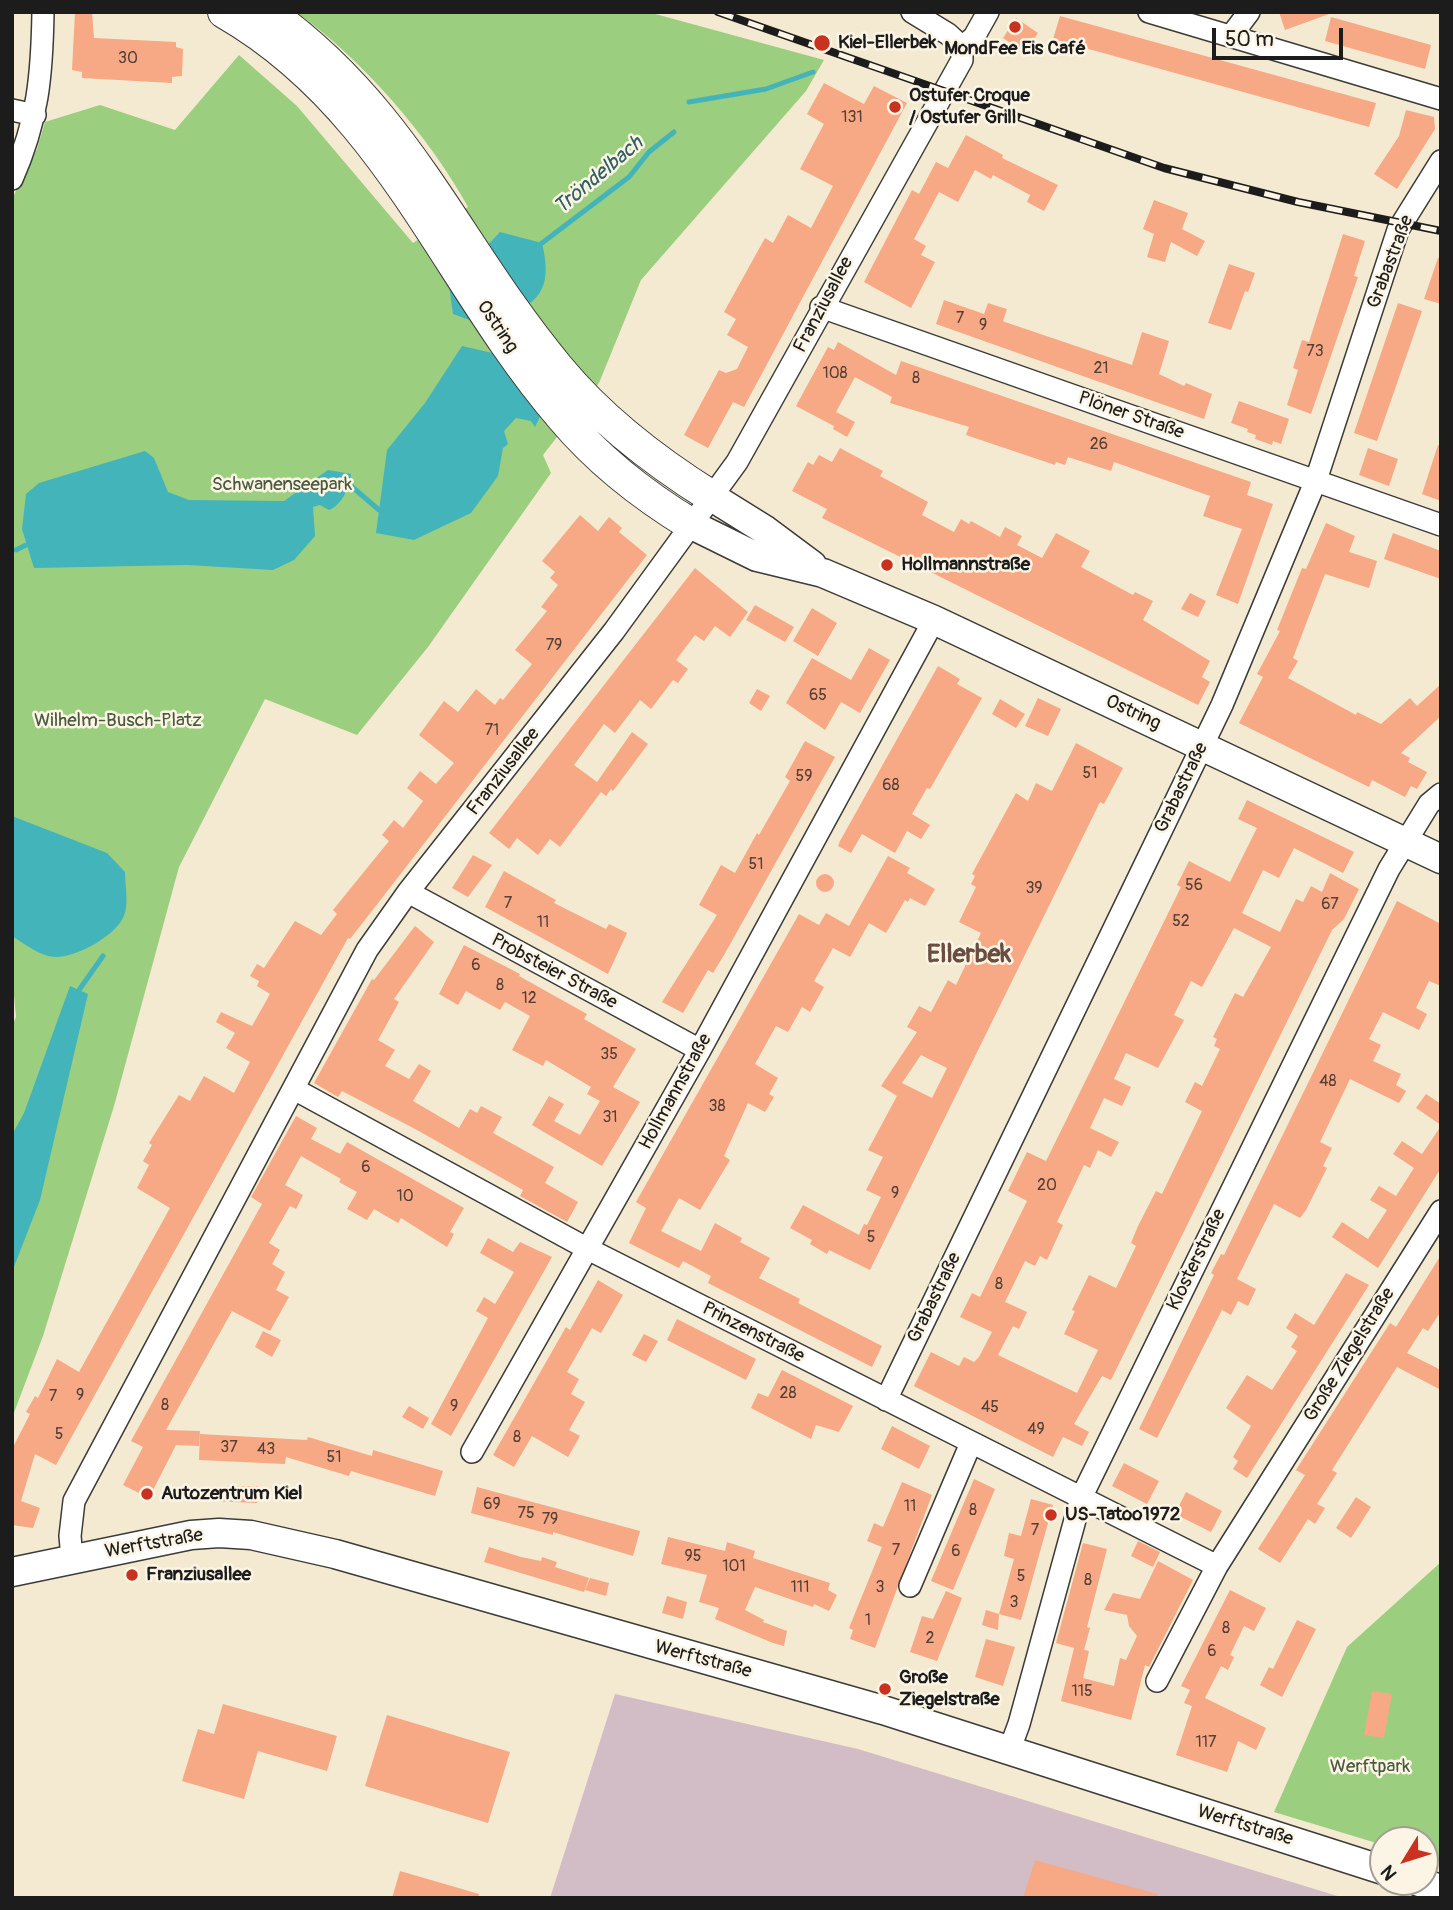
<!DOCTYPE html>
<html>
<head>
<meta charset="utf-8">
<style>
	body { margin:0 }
	#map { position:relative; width:1453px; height:1910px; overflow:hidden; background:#f4ead1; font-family:Pangolin,sans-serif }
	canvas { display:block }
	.frame { position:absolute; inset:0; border:14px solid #1c1c1c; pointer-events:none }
	.north { position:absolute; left:1369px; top:1826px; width:70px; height:70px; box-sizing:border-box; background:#fcf5e5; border:2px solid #a29e95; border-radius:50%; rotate:232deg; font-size:19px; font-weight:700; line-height:28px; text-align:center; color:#1c1c1c }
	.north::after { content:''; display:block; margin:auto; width:24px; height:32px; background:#c8321e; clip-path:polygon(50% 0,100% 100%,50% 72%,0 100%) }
	.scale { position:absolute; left:1212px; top:28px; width:131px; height:32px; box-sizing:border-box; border:4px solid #1c1c1c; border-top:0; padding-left:9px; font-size:21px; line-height:24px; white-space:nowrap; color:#1c1c1c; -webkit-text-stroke:5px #fcf5e5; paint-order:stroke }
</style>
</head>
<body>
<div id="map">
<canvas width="1453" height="1910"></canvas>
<div class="frame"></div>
<div class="north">N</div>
<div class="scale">50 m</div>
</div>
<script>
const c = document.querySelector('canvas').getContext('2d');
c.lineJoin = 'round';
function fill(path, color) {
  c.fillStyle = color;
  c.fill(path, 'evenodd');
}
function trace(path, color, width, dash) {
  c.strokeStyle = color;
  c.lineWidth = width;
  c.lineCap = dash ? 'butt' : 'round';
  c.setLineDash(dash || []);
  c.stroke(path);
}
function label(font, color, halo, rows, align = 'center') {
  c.font = font + ' Pangolin,sans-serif';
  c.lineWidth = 5;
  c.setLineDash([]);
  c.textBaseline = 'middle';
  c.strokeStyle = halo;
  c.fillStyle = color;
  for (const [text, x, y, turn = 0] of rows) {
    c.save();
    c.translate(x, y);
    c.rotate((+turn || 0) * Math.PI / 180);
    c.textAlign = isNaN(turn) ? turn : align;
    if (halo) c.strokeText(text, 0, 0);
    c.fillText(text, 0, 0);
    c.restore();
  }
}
const industrial = new Path2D(`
	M615 1694 858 1749 1344 1898H550Z`);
const green = new Path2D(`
	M296 12H648L824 60 806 91 641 280 599 383 543 455 551 473 428 647 357 735 265 699 179 867 114 1106 43 1336 12 1418V1026L16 1017 12 974V199L37 149 45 122 100 105 175 130 239 55 297 106 413 243 468 207C430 137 361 58 296 12Z
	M1441 1562V1862L1425 1858V1840H1383V1845L1274 1812 1347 1647Z`);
const water = new Path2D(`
	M500 232 542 243C551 282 545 301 506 316 500 318 492 322 485 323 476 324 462 317 453 314L449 286Z
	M462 346 563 369 535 427 531 421 516 418 504 431 508 444 503 448 498 476 471 513 414 540 376 533 387 450 425 403Z
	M145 451 154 458 168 492 189 500 284 501 328 470 351 474C350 487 342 505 329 510L320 505 313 507 315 536 294 560 273 570 187 565 34 568 22 529 26 494 39 483Z
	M12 816 107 853 125 872C125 884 129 904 124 916 116 935 78 957 56 957 41 957 25 944 12 936Z
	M70 986 88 994 40 1200 12 1272V1135L24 1113Z`);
const stream = new Path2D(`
	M689 102 766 89 813 72
	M542 243 629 177 649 152 674 132
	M350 485 379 510
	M16 550 26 545
	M79 990 103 956`);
const building = new Path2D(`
	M75 12H92L94 38 176 42V47L183 49 182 76 172 77V83L82 78V72L72 70Z
	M1279 12H1329V14L1285 30Z
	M1060 16 1376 103 1369 127 1053 39Z
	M1331 17 1431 45 1425 69 1325 41Z
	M1016 18 1038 33 1025 53 1003 38Z
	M824 83 864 104 874 86 907 103 744 407 733 402 708 448 684 435 719 370 726 373 737 369 748 347 727 335 736 319 724 312 765 238 773 243 788 215 811 228 833 186 800 169 824 124 807 114Z
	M1406 110 1434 117 1435 129 1397 189 1374 174 1399 136Z
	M966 135 1003 155 1002 158 1058 185 1044 211 1027 202 1030 195 993 175 991 179 975 170 958 202 939 192 914 239 926 246 921 255 935 262 911 308 864 282 912 190 919 194 936 162 948 168Z
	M1154 200 1188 213 1182 229 1205 241 1197 256 1171 242 1165 262 1147 257 1154 234 1143 229Z
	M1343 234 1365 241 1354 276 1358 277 1311 414 1287 405 1298 370 1293 368 1302 340 1309 342Z
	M1438 258H1441V304L1424 299Z
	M1229 264 1255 273 1248 292 1245 291 1231 330 1208 323Z
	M944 300 984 314 988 303 997 306 1007 309 1003 321 1005 322 1132 365 1142 332 1169 341 1159 374 1184 386 1186 383 1212 394 1204 419 936 324Z
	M1398 303 1422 311 1377 441 1354 433Z
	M838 342 896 375 901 361 1251 482 1247 495 1273 504 1238 604 1216 595 1242 529 1203 516 1210 496 1114 462 1111 471 1068 457 1065 465 1056 462 1055 465 966 435 969 427 890 403 892 397 855 377 836 412 855 422 847 437 833 429 834 426 796 406 828 347 834 350Z
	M1239 401 1289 419 1281 444 1273 441 1272 445 1255 439 1256 435 1247 432 1248 429 1231 423Z
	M1438 445 1441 446V501L1422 494Z
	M840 448 883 471 880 476 928 502 922 515 954 532 961 519 969 524 971 521 1000 537 1005 527 1022 536 1017 545 1042 558 1056 533 1090 551 1081 567 1133 595 1135 592 1153 601 1143 620 1210 661 1202 677 1210 682 1198 705 822 518 827 509 792 491 808 462 813 465 819 455 832 462Z
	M1368 448 1398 459 1389 486 1359 475Z
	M580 515 598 531 609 517 622 528 619 532 647 555 375 907 350 939 348 938 56 1465 35 1454 21 1501 40 1508 33 1528 12 1525V1449L30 1414 26 1412 35 1396 38 1398 57 1359 79 1372 170 1208 137 1188 149 1165 143 1161 152 1145 149 1143 179 1095 190 1101 204 1076 234 1093 250 1062 226 1048 235 1033 216 1022 221 1012 252 1026 270 994 257 986 259 981 250 976 257 964 264 968 295 921 321 935 337 914 333 910 389 841 382 835 394 820 403 828 423 801 407 788 420 771 436 784 454 763 419 735 444 701 458 712 476 689 495 705 500 698 503 700 532 664 515 650 547 611 541 607 558 585 550 578 555 572 542 561Z
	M1326 523 1355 536 1349 552 1377 561 1369 588 1325 574 1293 658 1298 661 1288 678 1356 715 1357 712 1381 724 1410 698 1417 706 1441 684V716L1401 753 1410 758 1408 762 1427 772 1417 789 1411 786 1405 797 1372 780 1369 787 1239 723 1263 677 1257 674 1280 631 1277 630 1302 568 1306 569Z
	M1393 533 1441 551V579L1384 559Z
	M695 568 748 612 730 637 715 626 704 641 695 635 676 660 688 669 678 683 673 680 651 709 640 700 615 733 604 724 574 765 597 782 632 732 648 744 613 791 611 789 606 796 601 792 560 847 550 839 538 855 517 838 509 849 489 833Z
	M1190 593 1206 601 1198 617 1181 609Z
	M755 605 794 627 785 642 746 620Z
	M812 608 837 623 818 656 793 641Z
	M869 648 890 660 860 713 841 702 825 730 786 703 812 658 851 680Z
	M938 666 960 679 957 684 982 698 930 789 927 788 912 814 930 825 921 839 907 831 895 853 862 834 851 853 838 846 840 841Z
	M757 689 770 696 761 711 749 703Z
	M1038 698 1061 709 1048 736 1025 726Z
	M1000 699 1025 714 1016 728 992 714Z
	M805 741 835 757 724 955 713 973 708 970 683 1013 662 1002 717 915 699 905 721 865 735 873 757 833 759 835 790 781 785 777Z
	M1076 743 1123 768 1104 804 1100 802 870 1270 829 1250 827 1254 810 1244 812 1240 790 1228 803 1205 859 1235 864 1224 867 1225 881 1197 866 1190 883 1157 868 1150 897 1096 881 1086 917 1032 907 1027 919 1006 931 1012 948 980 956 985 981 933 959 922 976 887 971 884 975 876 972 874 1016 793 1028 801 1036 783 1052 791ZM921 1055 947 1068 932 1098 902 1083Z
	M1247 800 1354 852 1343 873 1294 848 1279 878 1263 870 1242 913 1280 932 1296 899 1303 902 1311 886 1322 892 1330 873 1359 889 1344 919 1332 930 1111 1380 1102 1376 1074 1424 1089 1432 1082 1446 1063 1437 1053 1457 914 1386 931 1352 959 1366 964 1357 974 1362 979 1357 992 1332 960 1317 972 1293 980 1297 1027 1201 1008 1191 1027 1152 1046 1161 1181 887 1177 885 1189 861 1230 882 1257 828 1238 819ZM1234 928 1271 947 1243 997 1235 993 1213 1037 1217 1039 1214 1046 1220 1049 1202 1086 1195 1082 1185 1102 1202 1111 1162 1194 1156 1191 1138 1226 1131 1243 1136 1246 1116 1288 1089 1275 1072 1310 1075 1311 1064 1334 1098 1350 1077 1393 998 1355 1013 1326 1019 1329 1027 1312 1005 1302 1025 1261 1035 1266 1040 1256 1047 1260 1063 1225 1057 1222 1084 1165 1090 1168 1098 1150 1111 1157 1119 1142 1090 1128 1104 1098 1122 1106 1131 1087 1114 1079 1126 1053 1158 1068 1184 1020 1174 1015 1191 981 1202 987Z
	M473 855 492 865 468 897 452 888Z
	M888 856 910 868 907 873 935 889 925 906 910 898 908 902 905 900 886 933 869 923 850 957 833 948 814 981 824 987 810 1012 802 1007 788 1032 776 1026 755 1064 778 1078 769 1094 774 1097 765 1112 748 1103 724 1156 730 1160 700 1210 679 1198 661 1231 701 1251 715 1223 742 1238 740 1242 770 1258 759 1278 800 1299 798 1303 882 1346 872 1367 708 1283 711 1276 683 1261 679 1268 629 1243 646 1208 636 1202 799 914 819 925 826 913 849 926Z
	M504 871 556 900 554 903 606 929 609 924 627 933 608 974 485 907Z
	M816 883a9 9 0 1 1 18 0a9 9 0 1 1-18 0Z
	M1397 901 1441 924V986L1429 981 1416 1008 1427 1014 1419 1030 1383 1012 1369 1039 1381 1045 1373 1061 1401 1074 1396 1085 1406 1091 1399 1103 1350 1079 1320 1142 1332 1148 1323 1166 1327 1168 1306 1210 1300 1218 1274 1204 1237 1279 1256 1289 1248 1306 1238 1301 1231 1315 1222 1310 1157 1438 1139 1429 1214 1275 1211 1273 1221 1254 1224 1255Z
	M415 926 434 942 394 999 399 1002 378 1040 395 1050 385 1066 409 1079 419 1064 431 1071 413 1101 459 1128 470 1109 477 1113 481 1106 502 1117 493 1133 554 1167 545 1183 578 1202 567 1222 520 1196 523 1190 417 1130 342 1091 338 1097 314 1083 372 979 374 980Z
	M464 945 520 974 519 976 587 1014 584 1019 636 1049 613 1087 640 1102 602 1166 532 1125 549 1096 564 1104 554 1121 580 1135 600 1101 587 1094 591 1087 546 1060 543 1066 512 1050 530 1016 505 1002 500 1010 466 991 458 1005 439 994Z
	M1426 1094 1441 1104V1125L1416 1108Z
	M296 1116 317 1128 311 1139 340 1154 347 1142 464 1208 450 1232 454 1234 447 1247 401 1218 398 1223 374 1209 367 1220 347 1209 357 1192 339 1182 341 1179 301 1156 285 1185 303 1195 296 1209 290 1206 269 1243 280 1250 272 1264 285 1272 276 1290 289 1297 270 1331 232 1311 166 1430 200 1431 199 1446 176 1445 149 1498 123 1485 143 1447 131 1441 262 1204 251 1197Z
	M1441 1126V1168L1378 1268 1332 1237 1342 1222 1368 1239 1387 1210 1370 1200 1379 1186 1396 1196 1414 1168 1393 1154 1402 1141 1422 1154Z
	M488 1238 513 1252 520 1242 552 1257 451 1436 431 1424 488 1318 476 1311 484 1297 495 1304 514 1272 480 1253Z
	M1441 1255V1311L1428 1331 1423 1328 1407 1353 1441 1370V1390L1397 1367 1332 1470 1337 1473 1317 1504 1325 1508 1315 1524 1308 1519 1280 1563 1258 1549 1305 1475 1296 1470 1390 1323 1396 1327Z
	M1346 1273 1369 1285 1247 1478 1233 1469 1238 1461 1233 1457 1251 1426 1226 1408 1247 1375 1272 1390 1297 1351 1291 1347 1298 1336 1286 1328 1295 1313 1314 1325Z
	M598 1280 623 1295 601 1333 592 1328 567 1372 579 1379 571 1394 585 1402 569 1430 580 1436 568 1457 532 1436 514 1467 493 1455 566 1327 570 1330Z
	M677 1319 756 1359 746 1380 667 1340Z
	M263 1331 281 1340 272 1357 255 1347Z
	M644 1334 658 1341 646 1362 632 1355Z
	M782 1370 853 1406 839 1432 816 1425 811 1439 751 1408 758 1393 768 1397Z
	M409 1406 429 1418 423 1429 402 1417Z
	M892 1426 930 1446 919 1469 881 1449Z
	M200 1434 307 1440 308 1437 372 1456 373 1450 443 1471 435 1496 351 1471 349 1476 286 1457 285 1464 199 1460Z
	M1124 1463 1159 1481 1147 1504 1112 1486Z
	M974 1479 995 1489 953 1590 931 1581Z
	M902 1482 932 1495 875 1648 850 1639 853 1630 849 1628 882 1547 867 1541 874 1523 883 1527Z
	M258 1486 257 1503 212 1501V1487Z
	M477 1487 640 1531 633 1556 553 1532V1535L471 1513Z
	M1186 1492 1222 1511 1211 1532 1175 1514Z
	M1356 1497 1371 1507 1351 1538 1336 1528Z
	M1031 1499 1053 1505 1021 1620 999 1614 998 1630 982 1625 986 1610 999 1614 1014 1559 1004 1556 1009 1533 1021 1536Z
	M668 1537 725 1551 727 1542 755 1551 753 1558 830 1583 828 1590 837 1595 829 1611 814 1604 813 1607 755 1587 745 1610 764 1620 763 1622 787 1631 784 1646 773 1643 715 1619 719 1608 699 1602 707 1575 661 1564Z
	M1138 1541 1160 1552 1153 1567 1131 1556Z
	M1083 1543 1107 1549 1087 1627 1090 1628 1084 1650 1089 1651 1083 1678 1114 1686 1120 1658 1126 1660 1137 1636 1129 1626 1127 1615 1104 1610 1113 1593 1140 1599 1158 1561 1193 1580 1149 1667 1145 1665 1131 1720 1061 1701 1074 1648 1056 1643Z
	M489 1547 521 1557 541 1561 542 1557 557 1562 555 1567 589 1578 584 1592 484 1562Z
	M590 1578 609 1583 606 1596 585 1590Z
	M1230 1590 1266 1608 1254 1631 1244 1626 1230 1655 1234 1657 1228 1670 1221 1666 1205 1698 1266 1728 1256 1750 1238 1741 1227 1772 1176 1755 1192 1706 1184 1703 1190 1690 1181 1686Z
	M946 1591 962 1598 937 1661 910 1652 922 1616 933 1619Z
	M667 1596 687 1602 683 1619 662 1613Z
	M1297 1620 1316 1629 1282 1697 1260 1685 1269 1667 1273 1669Z
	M986 1639 1015 1647 1003 1686 975 1677Z
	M1372 1691 1392 1694 1384 1738 1364 1735Z
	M223 1704 337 1736 327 1771 258 1751 244 1799 182 1781 198 1729 214 1734Z
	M387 1715 510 1752 488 1823 365 1786Z
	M1035 1860 1157 1894V1898H1023Z
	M400 1871 479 1894 478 1898H392Z`);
const minor = new Path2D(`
	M912 12 948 34 962 47
	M1149 12 1441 99
	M1231 36 1249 12
	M962 47 974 37 988 12
	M12 110 35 115
	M12 179C38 121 42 75 43 12
	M821 307 1441 525
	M408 892 700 1050
	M294 1089 588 1249 1217 1566
	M886 1400 1222 705 1316 480 1398 230 1441 161
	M472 1452 700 1050 934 620
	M72 1558 70 1536 74 1501 367 950 408 892 614 631 737 462 962 60V47
	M910 1586 971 1443
	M1157 1681 1217 1566 1441 1211
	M1009 1751 1019 1724 1081 1498 1389 869 1429 804 1441 794`);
const major = new Path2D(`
	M712 497 765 530 812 565
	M692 525 757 557 823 573 934 620 1441 859
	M12 1572 191 1535 219 1533 251 1535 335 1554 883 1710 1383 1870
	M1419 1882 1441 1889`);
const highway = new Path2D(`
	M224 12C389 107 445 281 562 417 598 460 644 496 692 525
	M268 12C406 110 455 244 558 368 601 420 656 462 712 497`);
const rail = new Path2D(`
	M718 12 1164 168 1298 202 1441 231`);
const markers = [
	[1015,27,7,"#c8321e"],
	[822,43,9,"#c8321e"],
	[895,107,7,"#c8321e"],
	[887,565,7,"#c8321e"],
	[147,1494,7,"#c8321e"],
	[1051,1515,7,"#c8321e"],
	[132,1575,7,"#c8321e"],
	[885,1689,7,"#c8321e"]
];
const numberNames = [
	["30",128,59],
	["131",852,118],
	["7",960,319],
	["9",983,326],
	["73",1315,352],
	["21",1101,369],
	["108",835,374],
	["8",916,379],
	["26",1099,445],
	["79",554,646],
	["65",818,696],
	["71",492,731],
	["51",1090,774],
	["59",804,777],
	["68",891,786],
	["51",756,865],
	["56",1194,886],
	["39",1034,889],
	["7",508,904],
	["67",1330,905],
	["52",1181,922],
	["11",543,923],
	["6",476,966],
	["8",500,986],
	["12",529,999],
	["35",609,1055],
	["48",1328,1082],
	["38",717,1107],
	["31",610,1118],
	["6",366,1168],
	["20",1047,1186],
	["9",895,1194],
	["10",405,1197],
	["5",871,1238],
	["8",999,1285],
	["28",788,1394],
	["9",80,1396],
	["7",53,1397],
	["8",165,1406],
	["9",454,1407],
	["45",990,1408],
	["49",1036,1430],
	["5",59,1435],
	["8",517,1438],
	["37",229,1448],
	["43",266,1450],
	["51",334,1458],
	["69",492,1505],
	["11",910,1507],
	["8",973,1511],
	["75",526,1514],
	["79",550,1520],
	["7",1035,1531],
	["7",896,1551],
	["6",956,1552],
	["95",693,1557],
	["101",734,1567],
	["5",1021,1577],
	["8",1088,1581],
	["111",800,1588],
	["3",880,1588],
	["3",1014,1603],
	["1",868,1621],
	["8",1226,1629],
	["2",930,1639],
	["6",1212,1652],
	["115",1082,1692],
	["117",1206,1743]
];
const poiNames = [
	["Kiel-Ellerbek",838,43],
	["MondFee Eis Café",1015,49,"center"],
	["Ostufer Croque",909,96],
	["/ Ostufer Grill",909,118],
	["Hollmannstraße",901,565],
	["Autozentrum Kiel",161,1494],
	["US-Tatoo1972",1065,1515],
	["Franziusallee",146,1575],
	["Große",899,1678],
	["Ziegelstraße",899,1700]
];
const streetNames = [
	["Grabastraße",1391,262,-69],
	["Franziusallee",824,305,-62],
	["Ostring",497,327,56],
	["Plöner Straße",1131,416,19],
	["Ostring",1133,713,25],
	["Franziusallee",504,772,-52],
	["Grabastraße",1182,788,-64],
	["Probsteier Straße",554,972,28],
	["Hollmannstraße",676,1092,-61],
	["Klosterstraße",1197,1260,-64],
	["Grabastraße",935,1298,-64],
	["Prinzenstraße",753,1333,27],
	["Große Ziegelstraße",1350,1355,-58],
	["Werftstraße",154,1544,-10],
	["Werftstraße",703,1660,15],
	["Werftstraße",1245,1826,17]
];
const parkNames = [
	["Schwanenseepark",282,485],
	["Wilhelm-Busch-Platz",118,721],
	["Werftpark",1370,1767]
];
const waterNames = [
	["Tröndelbach",599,176,-40]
];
const districtNames = [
	["Ellerbek",969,955]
];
fill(industrial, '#d2bdc6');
fill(green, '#9bce7e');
fill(water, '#44b4bb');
trace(stream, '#44b4bb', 5);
fill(building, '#f7a884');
trace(minor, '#3c3b37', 24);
trace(major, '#3c3b37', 31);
trace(highway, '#3c3b37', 34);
trace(minor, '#fff', 21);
trace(major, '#fff', 28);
trace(highway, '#fff', 32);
trace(rail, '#1c1c1c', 8);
trace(rail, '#fcf5e5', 5, [16]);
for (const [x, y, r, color] of markers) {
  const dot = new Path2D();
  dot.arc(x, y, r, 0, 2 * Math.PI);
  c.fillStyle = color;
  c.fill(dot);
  trace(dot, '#fcf5e5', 2.5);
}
label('16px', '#533f36', null, numberNames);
label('bold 19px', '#1c1c1c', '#fcf5e5', poiNames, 'left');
label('19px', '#1c1c1c', '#fcf5e5', streetNames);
label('19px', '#485a3e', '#fcf5e5', parkNames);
label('italic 21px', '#2e6064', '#fcf5e5', waterNames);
label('bold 26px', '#694d40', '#fcf5e5', districtNames);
</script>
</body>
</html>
